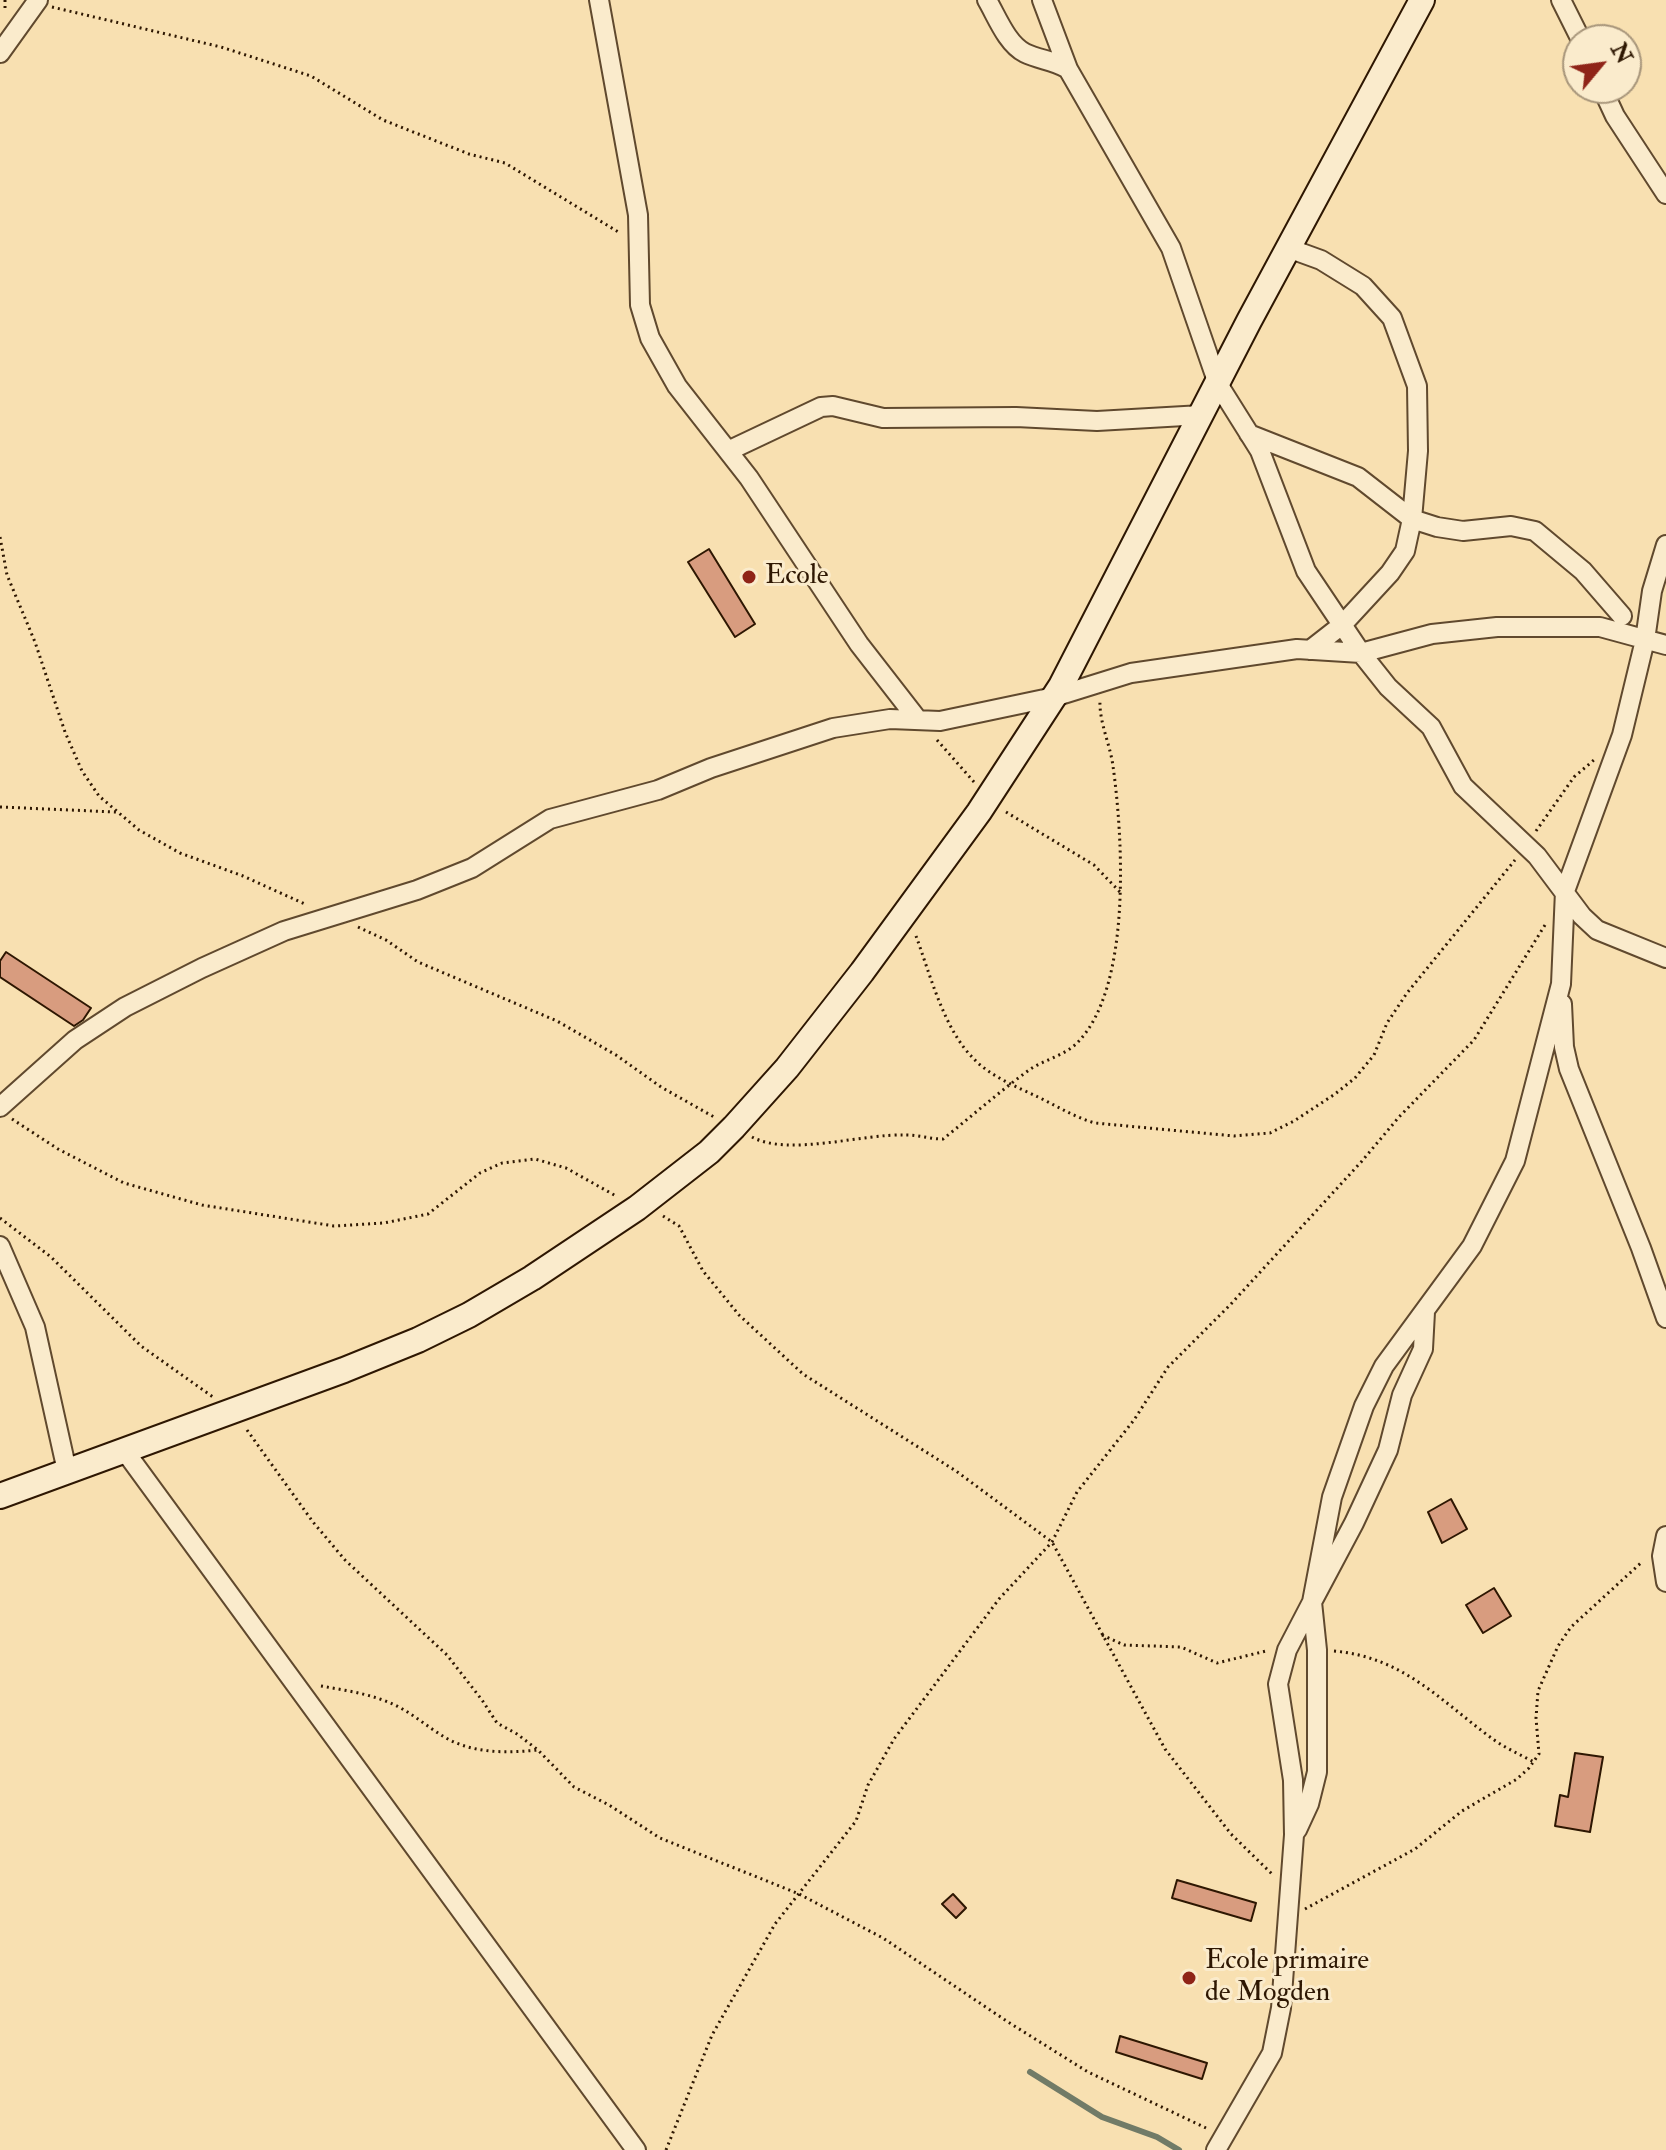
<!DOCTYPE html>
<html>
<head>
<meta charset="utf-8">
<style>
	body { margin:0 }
	#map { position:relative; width:1666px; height:2150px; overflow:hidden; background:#f8e0b1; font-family:"IM FELL Double Pica",serif }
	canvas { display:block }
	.north { position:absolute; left:1562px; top:24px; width:80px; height:80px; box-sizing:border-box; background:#faebcc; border:2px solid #a8967b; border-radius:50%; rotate:61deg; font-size:22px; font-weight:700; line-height:32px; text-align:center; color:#2e1702 }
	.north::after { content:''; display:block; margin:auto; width:28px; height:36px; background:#8f2418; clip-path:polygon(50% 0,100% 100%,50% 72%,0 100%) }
</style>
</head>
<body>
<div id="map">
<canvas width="1666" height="2150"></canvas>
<div class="north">N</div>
</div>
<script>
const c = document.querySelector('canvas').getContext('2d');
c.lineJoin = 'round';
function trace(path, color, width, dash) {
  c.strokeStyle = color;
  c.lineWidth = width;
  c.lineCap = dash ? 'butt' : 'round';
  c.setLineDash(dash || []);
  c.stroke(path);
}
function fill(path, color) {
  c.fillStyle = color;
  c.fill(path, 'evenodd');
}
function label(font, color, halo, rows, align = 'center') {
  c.font = font + ' "IM FELL Double Pica",serif';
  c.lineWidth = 6;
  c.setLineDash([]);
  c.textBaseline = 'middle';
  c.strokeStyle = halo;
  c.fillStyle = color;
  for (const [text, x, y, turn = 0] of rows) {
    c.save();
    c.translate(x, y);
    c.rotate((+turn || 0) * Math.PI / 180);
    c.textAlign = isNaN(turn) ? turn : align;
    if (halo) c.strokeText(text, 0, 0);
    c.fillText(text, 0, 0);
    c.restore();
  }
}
const stream = new Path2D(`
	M1030 2072 1102 2117 1157 2137 1179 2150`);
const building = new Path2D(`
	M709 549 755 624 735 637 688 562Z
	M6 952 91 1008 83 1020 74 1026 0 977V961Z
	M1451 1499 1467 1529 1442 1543 1428 1512Z
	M1494 1588 1511 1616 1483 1633 1466 1605Z
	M1575 1753 1603 1757 1590 1832 1555 1826 1560 1795 1568 1797Z
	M1177 1880 1256 1903 1251 1921 1172 1898Z
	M953 1894 966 1908 956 1918 942 1904Z
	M1120 2036 1207 2063 1202 2079 1116 2052Z`);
const path = new Path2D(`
	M5 0V12
	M52 7 221 47 311 76 383 120 469 154 505 163 620 233
	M0 537 7 575 35 642 65 732 82 771 99 796 139 830 180 853 243 876 307 905
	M937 740 974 782
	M0 807 116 812
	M1006 812 1094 865 1120 892
	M1536 831 1574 777 1594 760
	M358 927 386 940 418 962 557 1021 616 1055 661 1087 714 1117
	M916 936C930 974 944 1030 974 1059 990 1076 1017 1087 1038 1097 1057 1106 1074 1117 1095 1123L1234 1136 1270 1133 1294 1121 1335 1094 1355 1078 1374 1055 1387 1023 1407 993 1515 860
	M12 1119 58 1149 124 1183 202 1205 334 1226 384 1223 428 1214 480 1173 502 1163 535 1159 566 1168 616 1196
	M752 1137C789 1157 865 1133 906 1135 919 1135 930 1139 943 1139 972 1116 999 1092 1029 1070 1043 1060 1064 1056 1077 1043 1132 988 1123 838 1113 766 1110 744 1099 722 1100 700
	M663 1216 679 1226 703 1271 739 1315 803 1374 956 1471 1052 1542 1165 1749 1231 1834 1273 1875
	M0 1218 51 1257 141 1346 213 1397
	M247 1430 313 1522 345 1560 447 1655 482 1700 497 1723 517 1734 538 1750 574 1787 609 1805 660 1838 799 1894 883 1938 1008 2022 1088 2072 1206 2128
	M1102 1635 1124 1645 1181 1647 1217 1663 1266 1651
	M1334 1651C1402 1657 1439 1699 1490 1737 1503 1747 1519 1754 1534 1762
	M321 1686C343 1690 366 1693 388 1702 409 1710 427 1727 446 1738 475 1754 507 1753 538 1750
	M1305 1909 1415 1849 1462 1811 1517 1779 1529 1768 1539 1754 1536 1718 1538 1691 1558 1646 1571 1627 1643 1561
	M666 2150 712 2035 775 1924 856 1821 868 1785 894 1739 999 1599 1052 1542 1077 1492 1134 1420 1168 1367 1230 1305 1362 1161 1399 1117 1474 1040 1545 925`);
const street = new Path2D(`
	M599 0 638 215 640 305 650 338 677 386 749 478 859 644 918 720
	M987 0C997 17 1007 44 1025 53 1039 60 1054 60 1068 69
	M1042 0 1068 69 1171 248 1218 384 1260 451 1306 571 1361 653 1388 687 1431 727 1463 786 1537 856 1582 916 1597 930 1666 958
	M1561 0 1581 40
	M0 53 38 0
	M1602 88 1615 116 1666 194
	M1288 248 1321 260 1363 286 1392 318 1417 386 1418 451 1412 519 1405 551 1390 573 1342 625 1310 650
	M1249 434 1358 477 1412 519 1437 527 1463 531 1511 526 1535 531 1583 571 1622 616
	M728 451 821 407 833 406 883 418 1016 417 1097 421 1202 415
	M1562 1004 1564 1047 1569 1069 1641 1248 1666 1318
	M0 1107 75 1040 125 1007 202 968 284 931 417 890 472 868 550 819 658 790 711 768 833 728 890 719 940 721 1054 697 1131 673 1297 649 1361 653 1432 634 1497 627H1600L1666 645
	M0 1246 35 1327 67 1471
	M124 1450 636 2150
	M1666 1536 1662 1556 1666 1582
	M1297 1830 1309 1804 1317 1772V1650L1312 1602 1354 1523 1388 1450 1402 1395 1423 1349 1425 1312
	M1216 2150 1272 2053 1281 2008 1294 1835 1293 1780 1278 1684 1287 1650 1312 1602 1332 1497 1364 1406 1384 1366 1472 1246 1515 1161 1561 984 1565 891 1622 735 1645 640 1652 591 1666 545`);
const secondary = new Path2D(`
	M0 1496 344 1370 418 1340 469 1315 532 1278 637 1208 709 1152 734 1127 787 1068 862 972 979 812 1061 686 1249 321 1422 0`);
const markers = [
	[749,577,8,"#8f2418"],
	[1189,1978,8,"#8f2418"]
];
const poiNames = [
	["Ecole",765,577],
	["Ecole primaire",1205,1962],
	["de Mogden",1205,1994]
];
trace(stream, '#717b67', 6);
fill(building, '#d89c7f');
trace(building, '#2e1702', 2);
trace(street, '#60492e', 22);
trace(secondary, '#2e1702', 28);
trace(path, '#2e1702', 3, [2, 4]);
trace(street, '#faebcc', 18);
trace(secondary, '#faebcc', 24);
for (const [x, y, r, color] of markers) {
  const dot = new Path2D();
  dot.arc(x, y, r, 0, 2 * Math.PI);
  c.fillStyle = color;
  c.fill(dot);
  trace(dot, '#faebcc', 3);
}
label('28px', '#2e1702', '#faebcc', poiNames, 'left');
</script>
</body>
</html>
